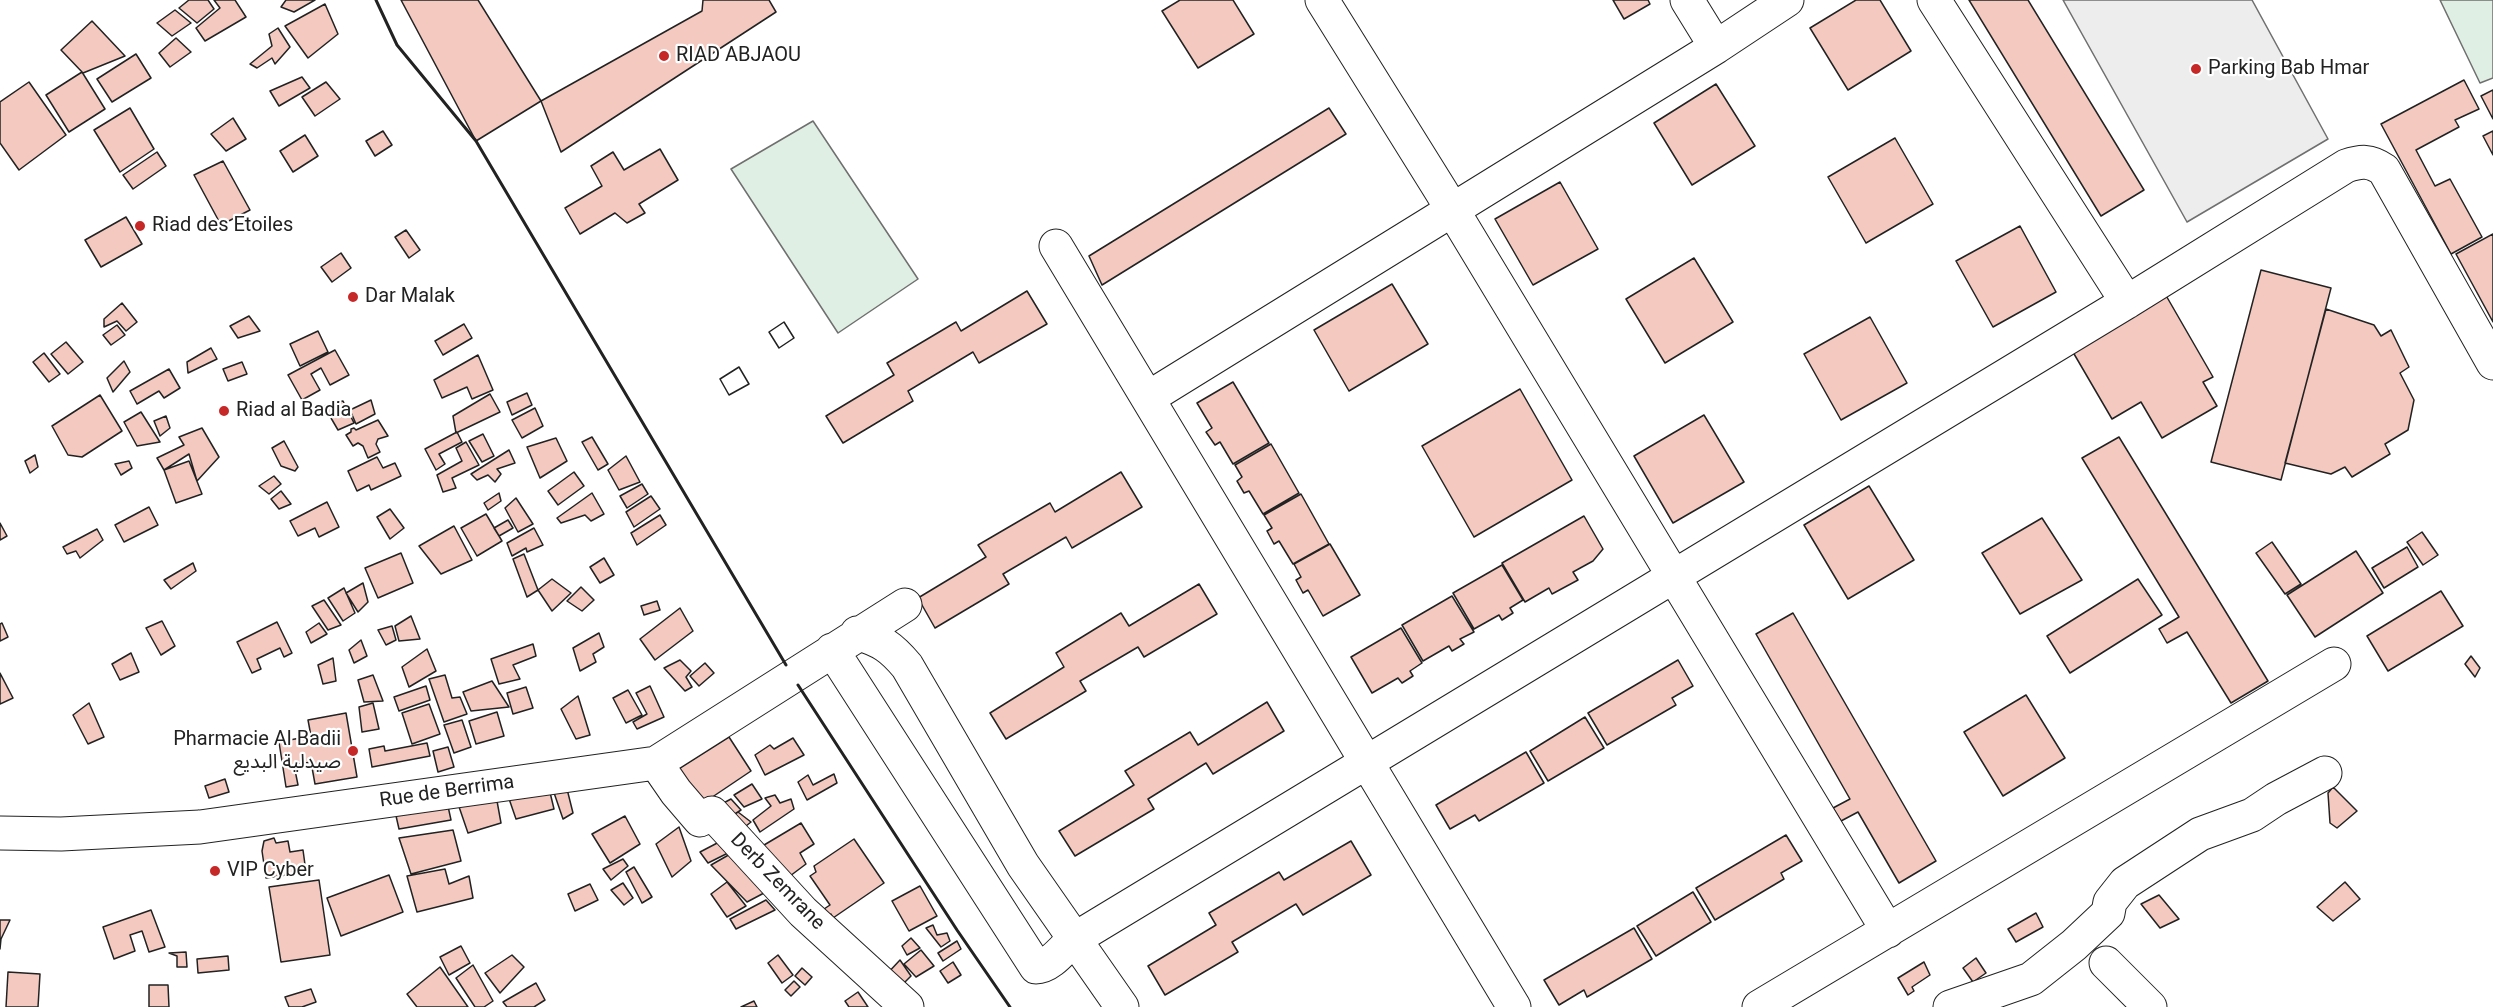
<!DOCTYPE html>
<html>
<head>
<meta charset="utf-8">
<style>
	body { margin:0 }
	canvas { display:block; background:#fff }
</style>
</head>
<body>
<canvas width="2493" height="1007"></canvas>
<script>
const c = document.querySelector('canvas').getContext('2d');
c.lineJoin = 'round';
function fill(path, color) {
  c.fillStyle = color;
  c.fill(path, 'evenodd');
}
function trace(path, color, width, dash) {
  c.strokeStyle = color;
  c.lineWidth = width;
  c.lineCap = dash ? 'butt' : 'round';
  c.setLineDash(dash || []);
  c.stroke(path);
}
function label(font, color, halo, rows, align = 'center') {
  c.font = font + ' Roboto,"Noto Sans Arabic",sans-serif';
  c.lineWidth = 4.5;
  c.setLineDash([]);
  c.textBaseline = 'middle';
  c.strokeStyle = halo;
  c.fillStyle = color;
  for (const [text, x, y, turn = 0] of rows) {
    c.save();
    c.translate(x, y);
    c.rotate((+turn || 0) * Math.PI / 180);
    c.textAlign = isNaN(turn) ? turn : align;
    if (halo) c.strokeText(text, 0, 0);
    c.fillText(text, 0, 0);
    c.restore();
  }
}
const green = new Path2D(`
	M2440 0H2493V78L2480 83Z
	M813 121 918 279 838 333 731 169Z`);
const parking = new Path2D(`
	M2063 0H2252L2328 139 2187 222Z`);
const building = new Path2D(`
	M189 0H208L214 9 197 23 179 8Z
	M214 0H235L246 17 205 41 196 28 220 8Z
	M286 0H315L294 12 281 7Z
	M401 0H478L541 101 476 141Z
	M703 0H769L776 12 561 152 541 101 702 11Z
	M1180 0H1233L1254 34 1198 68 1162 11Z
	M1613 0H1648L1650 4 1624 19Z
	M1856 0H1880L1911 51 1848 90 1810 28Z
	M1969 0H2028L2144 190 2101 216Z
	M325 4 338 34 308 58 285 26Z
	M175 10 191 23 172 36 157 23Z
	M92 21 125 56 83 73 61 50Z
	M278 28 290 47 275 64 272 58 257 68 250 64 272 46 269 34Z
	M176 38 191 52 170 67 159 53Z
	M136 54 151 78 112 102 97 79Z
	M82 72 105 109 69 132 46 95Z
	M302 77 310 88 279 106 270 91Z
	M2464 80 2479 109 2455 120 2459 127 2416 150 2435 186 2450 179 2482 237 2451 254 2381 124Z
	M29 82 66 135 19 170 0 143V102Z
	M326 82 340 99 315 116 302 97Z
	M1716 84 1755 146 1692 185 1654 123Z
	M2493 90V119L2481 96Z
	M130 108 154 149 120 172 94 130Z
	M1329 108 1346 134 1102 285 1089 256Z
	M233 118 246 139 226 151 211 134Z
	M383 131 392 145 375 156 366 141Z
	M2493 131V155L2483 136Z
	M305 135 318 156 293 172 280 151Z
	M1895 138 1933 204 1866 243 1828 177Z
	M660 149 678 180 639 204 645 213 627 223 615 213 580 234 565 208 602 186 591 166 613 152 624 170Z
	M157 152 166 166 133 189 123 175Z
	M223 161 250 210 221 225 194 175Z
	M1560 182 1598 249 1533 285 1495 219Z
	M126 217 142 244 101 267 85 240Z
	M2020 226 2056 292 1993 327 1956 261Z
	M406 230 420 250 409 258 395 237Z
	M2493 234V322L2456 254Z
	M341 253 351 268 332 282 321 267Z
	M1694 258 1733 322 1665 363 1626 299Z
	M2261 270 2331 288 2281 480 2211 462Z
	M1392 284 1428 344 1349 391 1314 330Z
	M1027 291 1047 324 979 363 973 352 908 391 913 401 843 443 826 416 894 375 887 363 956 322 961 331Z
	M2164 292 2213 377 2203 382 2217 406 2162 438 2141 402 2112 419 2070 347Z
	M122 303 137 322 126 331 117 321 104 327V319Z
	M2326 309 2374 325 2381 336 2391 330 2409 367 2400 373 2414 400 2408 430 2385 444 2390 454 2352 477 2345 467 2331 474 2285 463Z
	M249 316 260 331 238 338 230 326Z
	M1870 317 1907 383 1841 420 1804 354Z
	M784 322 794 338 779 348 769 332Z
	M784 322 794 338 779 348 769 332Z
	M464 324 472 338 443 355 435 341Z
	M117 325 125 335 111 345 103 335Z
	M318 331 328 352 300 366 290 344Z
	M66 342 83 362 68 374 51 354Z
	M211 348 217 359 188 373 187 362Z
	M335 350 349 375 330 385 321 368 311 374 320 390 302 400 288 375Z
	M44 353 60 374 49 382 33 362Z
	M478 355 493 390 472 399 467 387 442 398 434 380Z
	M124 361 130 372 113 392 107 378Z
	M242 362 247 374 228 381 223 369Z
	M739 367 749 384 729 395 720 379Z
	M739 367 749 384 729 395 720 379Z
	M169 369 180 388 164 398 159 391 137 404 130 391Z
	M1233 382 1269 443 1233 464 1220 442 1215 445 1206 432 1212 428 1197 403Z
	M1520 389 1572 480 1474 537 1422 446Z
	M527 393 532 405 512 415 507 402Z
	M490 394 500 412 456 433 453 416Z
	M100 395 122 431 82 457 68 455 52 426Z
	M371 400 375 414 356 424 350 410Z
	M343 401 354 423 338 430 324 406Z
	M535 408 543 426 522 438 512 420Z
	M141 412 160 442 137 446 124 422Z
	M1704 415 1744 482 1673 523 1634 456Z
	M166 416 170 428 160 436 154 421Z
	M378 420 388 436 378 439 376 444 380 452 368 458 363 446 358 443 353 446 346 435 351 432V429L354 428 356 430Z
	M202 428 219 457 197 481 189 454 164 470 157 458 184 445 179 437Z
	M457 432 462 442 439 454 445 464 436 470 425 449Z
	M483 434 494 456 482 462 469 441Z
	M592 437 608 464 598 470 582 442Z
	M2119 437 2268 681 2231 703 2187 632 2167 643 2159 629 2179 617 2082 458Z
	M556 438 567 461 540 478 527 447Z
	M284 441 298 467 295 471 281 466 272 448Z
	M466 442 479 465 452 478 456 488 443 492 437 475 462 461 456 448Z
	M1271 444 1299 493 1263 514 1249 491 1244 493 1237 481 1242 477 1235 465Z
	M509 450 515 463 497 469 501 474 495 482 488 475 477 480 471 474Z
	M35 455 38 467 30 473 25 461Z
	M626 456 640 482 619 490 608 470Z
	M377 457 383 468 395 463 401 476 371 490 369 485 357 491 348 471Z
	M129 461 132 468 121 475 115 464Z
	M189 461 202 494 176 503 164 470Z
	M574 472 584 486 558 505 548 491Z
	M1121 472 1142 507 1072 548 1066 537 1003 574 1009 584 935 628 918 598 986 557 978 545 1050 503 1055 512Z
	M274 476 281 484 269 494 259 486Z
	M642 484 648 494 627 508 620 496Z
	M1869 486 1914 560 1848 599 1804 525Z
	M281 491 291 504 279 509 271 499Z
	M499 493 501 501 488 510 484 503Z
	M592 493 604 514 591 521 585 515 561 523 557 518Z
	M1301 494 1329 544 1293 564 1279 541 1274 544 1267 531 1272 528 1264 515Z
	M651 496 660 509 634 527 626 512Z
	M516 498 533 524 518 532 505 508Z
	M327 502 339 527 319 537 315 528 298 536 290 521Z
	M149 507 158 525 124 542 115 525Z
	M390 509 404 528 390 539 377 517Z
	M486 514 502 541 477 556 461 528Z
	M660 515 666 525 637 545 631 533Z
	M1584 516 1603 549 1593 561 1573 572 1578 580 1552 594 1549 588 1525 602 1502 563Z
	M2042 518 2082 580 2020 614 1982 553Z
	M508 520 513 528 499 536 494 528Z
	M0 523 7 536 0 540Z
	M454 526 472 560 441 574 419 546Z
	M534 528 543 545 527 552 526 548 512 556 507 543Z
	M97 529 103 540 80 558 76 551 67 554 63 547Z
	M2422 532 2438 555 2423 565 2407 542Z
	M2272 542 2301 584 2285 594 2256 553Z
	M1330 544 1360 595 1323 616 1308 590 1303 593 1296 580 1301 577 1294 564Z
	M2407 547 2418 567 2384 588 2372 568Z
	M2356 551 2383 593 2315 637 2287 595Z
	M401 553 413 583 378 598 365 568Z
	M524 554 538 590 527 597 513 559Z
	M604 558 614 575 600 583 590 567Z
	M193 563 196 571 171 589 164 580Z
	M1502 565 1523 600 1510 608 1513 613 1502 620 1499 615 1474 629 1453 593Z
	M552 579 571 593 552 611 538 590Z
	M2138 579 2162 615 2070 673 2047 636Z
	M363 583 368 602 358 612 346 593Z
	M1199 584 1217 614 1144 657 1138 647 1080 681 1086 691 1006 739 990 713 1064 667 1056 653 1121 613 1129 626Z
	M581 587 594 600 582 611 567 601Z
	M344 588 355 613 343 621 328 598Z
	M2441 591 2463 626 2388 671 2367 636Z
	M1452 596 1474 632 1460 639 1464 644 1452 651 1449 646 1423 661 1402 625Z
	M324 600 341 625 328 630 312 606Z
	M657 601 660 610 644 615 641 606Z
	M680 608 693 631 655 660 640 639Z
	M1793 613 1936 861 1899 883 1858 812 1841 821 1833 808 1850 799 1756 634Z
	M411 616 420 639 399 641 395 626Z
	M162 621 175 646 161 655 146 628Z
	M277 622 292 653 284 657 280 648 257 659 261 669 252 673 237 642Z
	M2 623 8 637 0 641V624Z
	M319 623 327 634 311 643 306 632Z
	M392 626 396 640 386 645 378 630Z
	M1401 628 1422 663 1410 671 1413 676 1402 683 1398 678 1372 693 1351 657Z
	M599 633 604 647 593 654 596 662 580 671 573 648Z
	M361 640 367 656 354 663 349 650Z
	M533 644 536 656 513 665 520 679 499 684 491 659Z
	M427 649 436 671 409 687 402 667Z
	M131 653 139 672 120 680 112 664Z
	M2471 656 2480 668 2475 677 2465 664Z
	M333 658 336 681 323 684 318 665Z
	M680 660 691 671 686 677 692 687 685 691 664 668Z
	M1678 660 1693 686 1672 698 1676 705 1607 745 1588 713Z
	M705 663 714 673 699 686 690 676Z
	M0 673 13 698 0 704Z
	M373 675 383 701 364 702 358 680Z
	M445 675 452 698 460 697 467 714 444 722 429 679Z
	M492 681 509 707 471 711 463 692Z
	M426 686 430 700 399 711 394 697Z
	M650 686 664 717 637 729 633 722 647 714 636 693Z
	M526 687 533 708 513 714 507 693Z
	M628 690 642 715 626 723 613 698Z
	M2026 695 2065 758 2003 796 1964 732Z
	M578 696 590 735 576 739 561 709Z
	M1267 702 1284 731 1213 774 1206 763 1148 799 1154 809 1075 856 1059 831 1134 785 1125 771 1190 732 1198 745Z
	M89 703 104 737 88 744 73 715Z
	M373 703 379 729 362 732 359 707Z
	M429 704 440 734 412 744 402 713Z
	M497 712 504 736 476 744 469 721Z
	M346 713 357 777 315 784 311 762 294 765 298 785 286 787 279 742 311 736 308 720Z
	M1585 717 1604 748 1548 781 1530 751Z
	M462 720 471 747 454 753 444 725Z
	M729 737 751 771 696 808 669 775Z
	M793 738 804 755 765 775 755 755 770 745 774 749Z
	M427 743 430 756 372 767 369 749 384 746 385 751Z
	M448 747 454 767 438 772 433 751Z
	M1526 752 1544 783 1479 821 1475 815 1450 829 1436 805Z
	M834 774 837 783 807 800 798 782 808 775 813 785Z
	M225 779 229 792 209 798 205 786Z
	M565 781 573 813 563 819 551 784Z
	M548 784 554 809 516 819 506 790Z
	M752 784 762 799 744 807 734 795Z
	M2333 787 2357 811 2337 828 2330 823 2328 793Z
	M495 790 501 823 468 833 456 798Z
	M775 795 780 803 791 799 794 809 760 832 753 820 771 806 765 798Z
	M446 797 451 820 399 829 394 807Z
	M731 799 741 810 727 819 718 806Z
	M738 812 751 822 741 830 727 819Z
	M625 816 640 844 610 863 592 834Z
	M801 823 814 844 800 853 806 864 782 882 754 851Z
	M679 827 691 861 672 877 656 844Z
	M453 830 461 861 411 874 399 838Z
	M1786 835 1802 861 1781 873 1784 879 1715 920 1696 888Z
	M274 838 276 843 288 841 290 852 303 850 306 872 266 878 262 851 264 841Z
	M854 839 884 883 833 918 831 914 826 918 821 911 830 905 810 876 816 872 814 866Z
	M723 840 730 852 708 863 700 852Z
	M1351 841 1371 875 1303 915 1296 904 1232 942 1238 952 1165 995 1148 966 1216 925 1209 913 1279 872 1284 880Z
	M732 853 764 893 747 902 711 865Z
	M623 859 628 866 611 880 603 869Z
	M634 867 652 897 642 903 626 872Z
	M445 869 449 884 469 876 473 898 417 912 407 876Z
	M389 875 403 912 341 936 327 898Z
	M319 880 330 955 281 962 269 887Z
	M727 882 746 906 727 917 711 894Z
	M2345 882 2360 899 2333 921 2317 907Z
	M623 883 633 898 624 905 611 890Z
	M590 884 598 900 575 911 568 894Z
	M920 886 937 916 909 931 892 901Z
	M1693 892 1711 922 1656 956 1637 926Z
	M2159 895 2179 919 2160 928 2141 904Z
	M766 900 775 910 736 929 730 919Z
	M151 910 165 947 149 952 142 931 130 935 135 951 114 959 103 927Z
	M2036 913 2043 927 2016 942 2008 929Z
	M0 920H10L1 939 0 949Z
	M933 925 937 935 947 933 950 941 941 947 926 928Z
	M1634 928 1652 959 1587 997 1584 990 1559 1005 1544 980Z
	M911 938 920 948 907 955 902 946Z
	M957 941 961 949 943 961 938 953Z
	M461 946 470 963 449 975 440 957Z
	M921 950 934 966 916 977 904 964Z
	M186 952 187 967H177V956L169 953Z
	M512 955 524 967 500 993 485 973Z
	M778 955 793 975 782 983 768 963Z
	M228 956 229 970 198 973 197 959Z
	M1976 958 1986 973 1973 982 1963 968Z
	M900 960 911 976 900 987 885 976Z
	M953 962 961 975 948 983 940 971Z
	M1924 962 1930 975 1912 987 1914 991 1908 995 1898 978Z
	M473 965 493 1001 484 1007H475L456 978Z
	M440 967 468 1007H417L407 994Z
	M802 968 812 977 805 985 795 976Z
	M8 972 40 974 38 1007H6Z
	M794 981 800 987 791 996 785 990Z
	M536 983 545 1000 534 1007H507L503 1002Z
	M149 985H168L169 1007H149Z
	M311 989 316 1002 302 1007H289L285 997Z
	M858 992 868 1007H849L845 1001Z
	M754 1001 757 1007H741Z`);
const minor = new Path2D(`
	M1322 0 1441 191 1888 931
	M1687 0 1716 47
	M1934 0 2127 302
	M1056 246 1514 1007
	M1148 398 1716 47 1787 0
	M857 633C882 641 891 647 907 666L1023 865 1122 1007
	M832 650 1036 967C1050 967 1063 949 1073 940L2127 302 2346 166C2361 161 2370 160 2384 170L2493 363
	M656 763 676 792 700 820 712 813 803 912 907 1007
	M0 833 61 834 200 827 656 763 905 605
	M2106 963 2150 1007
	M1759 1007 2334 664
	M1950 1007 2031 979 2074 945 2108 913 2110 902 2125 883 2200 834 2252 815 2276 799 2325 773`);
const wall = new Path2D(`
	M376 0 397 45 476 141 786 665
	M798 685 957 930 1010 1007`);
const markers = [
	[664,56,6,"#c62828"],
	[2196,69,6,"#c62828"],
	[140,226,6,"#c62828"],
	[353,297,6,"#c62828"],
	[224,411,6,"#c62828"],
	[353,751,6,"#c62828"],
	[215,871,6,"#c62828"]
];
const poiNames = [
	["RIAD ABJAOU",676,56],
	["Parking Bab Hmar",2208,69],
	["Riad des Etoiles",152,226],
	["Dar Malak",365,297],
	["Riad al Badia",236,411],
	["Pharmacie Al Badii",341,740,"right"],
	["صيدلية البديع",341,763,"right"],
	["VIP Cyber",227,871]
];
const streetNames = [
	["Rue de Berrima",447,792,-8],
	["Derb Zemrane",777,882,46]
];
fill(green, '#e0efe3');
trace(green, '#6f6f6f', 1.5);
fill(parking, '#ededed');
trace(parking, '#6f6f6f', 1.5);
fill(building, '#f3c9c0');
trace(building, '#222', 1.5);
trace(minor, '#222', 35);
trace(minor, '#fff', 33);
trace(wall, '#222', 3);
for (const [x, y, r, color] of markers) {
  const dot = new Path2D();
  dot.arc(x, y, r, 0, 2 * Math.PI);
  c.fillStyle = color;
  c.fill(dot);
  trace(dot, '#fff', 2);
}
label('20px', '#222', '#fff', poiNames, 'left');
label('20px', '#222', '#fff', streetNames);
</script>
</body>
</html>
